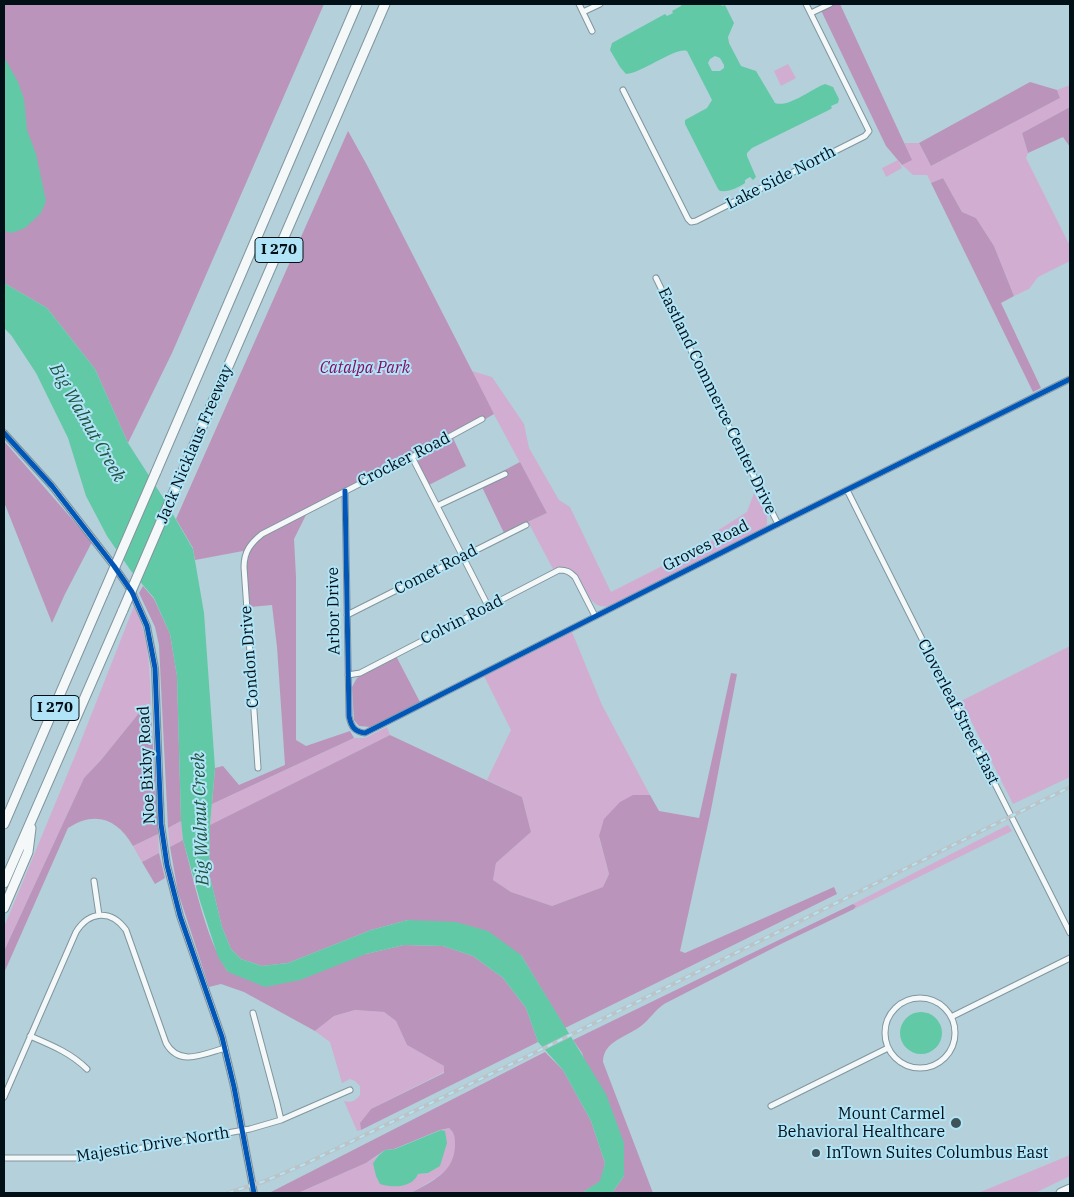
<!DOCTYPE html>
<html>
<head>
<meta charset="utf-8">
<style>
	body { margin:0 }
	#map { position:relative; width:1074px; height:1197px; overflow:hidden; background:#b4d0da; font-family:"IBM Plex Serif",serif }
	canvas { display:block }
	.frame { position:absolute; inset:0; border:5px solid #001016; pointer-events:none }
</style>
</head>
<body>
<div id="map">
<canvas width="1074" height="1197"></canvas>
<div class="frame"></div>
</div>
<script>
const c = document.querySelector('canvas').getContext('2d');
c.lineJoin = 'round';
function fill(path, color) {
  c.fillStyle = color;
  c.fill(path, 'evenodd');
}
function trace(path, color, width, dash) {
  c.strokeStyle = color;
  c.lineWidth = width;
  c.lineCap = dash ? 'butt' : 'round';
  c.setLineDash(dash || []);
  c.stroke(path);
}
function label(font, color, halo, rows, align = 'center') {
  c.font = font + ' "IBM Plex Serif",serif';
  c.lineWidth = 4;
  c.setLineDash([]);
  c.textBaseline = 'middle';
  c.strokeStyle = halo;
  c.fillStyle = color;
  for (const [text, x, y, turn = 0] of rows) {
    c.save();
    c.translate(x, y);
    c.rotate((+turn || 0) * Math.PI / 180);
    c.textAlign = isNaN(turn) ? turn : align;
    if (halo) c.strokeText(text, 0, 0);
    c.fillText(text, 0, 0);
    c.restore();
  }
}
const green = new Path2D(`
	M788 64 796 78 781 86 774 71Z
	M1070 85V107L1022 133 1028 153 1026 158 1070 246V261L1038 277 1029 289 1014 296 994 246 976 218 962 212 943 178 931 183 927 175H913L902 165 911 160 904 143H919L931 166 1060 98 1057 90Z
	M898 160 902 168 886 177 882 168Z
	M402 235 472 371 492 377 524 424 529 448 559 500 570 507 611 592 719 537 717 531 747 512 754 493 767 516V525L762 529 610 606C578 613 590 558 553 569L528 522 547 513 491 409 200 559 199 544Z
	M134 606C150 637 150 676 151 711L143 708 101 760 84 778 4 951V927L77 751Z
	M572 632 602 705 650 795H633L599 837 609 874 603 887 552 906 511 892 493 880 496 863 531 832 522 797 487 780 511 730 484 676Z
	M1070 646V777L1013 804 961 701Z
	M387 727 390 735 210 825 212 804 354 738H365Z
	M181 821 183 840 170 847 168 828Z
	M1008 825 1012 831 854 909 856 906 853 904Z
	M158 834 159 853 142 862 133 846Z
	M355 1010 384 1012 396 1021 407 1045 444 1066V1072L371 1109 360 1123 361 1130 357 1131 344 1101C352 1103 355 1101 360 1095V1086L355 1081 350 1079 342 1083 330 1042 315 1031 334 1016Z
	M449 1128 453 1131 455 1138V1156L446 1172 411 1193H298L366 1163 379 1155 373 1163 418 1174 428 1173 445 1131 441 1130Z
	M1070 1155V1176L1035 1193H978Z`);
const forest = new Path2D(`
	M4 4H324L172 353 128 443 95 369 47 308 4 283Z
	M818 4H840L912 160 902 165 886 146Z
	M1030 82 1057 90 1060 98 931 166 919 143Z
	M1070 107V147L1063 137 1028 153 1022 133Z
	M348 131 368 167 494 414 453 438 466 466 429 485 414 458 306 515 294 539 296 577V740L306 746 350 731 354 738 212 804 215 768 223 766 239 785 285 765 277 647 272 605 250 607 243 551 195 560 193 548 176 519Z
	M943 178 962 212 976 218 994 246 1014 296 1001 303 1041 388 1033 392 931 183Z
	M4 441 92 542 65 594 52 623 4 502Z
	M520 462 547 513 504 533 482 487 506 475 503 471Z
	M143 586 154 599 170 634 177 676 181 821 168 828 159 645 155 627 139 593Z
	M396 656 420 702 370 727 359 726 354 720 352 687 357 678Z
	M731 673 737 674 710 815 680 951 685 953 834 887 837 894 565 1028 521 955 408 920 371 930 288 963 262 966 241 959 231 949 222 927 209 873 210 825 390 735 522 797 531 832 496 863 493 880 511 892 552 906 603 887 609 874 599 836 604 819 620 802 633 795H650L659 811 699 818Z
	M143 708 151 711 158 834 133 846C118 819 95 810 68 828L4 973V951L84 778 101 760Z
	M183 840C194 880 205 938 228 972L366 954 404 945 443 946 473 956 503 978 526 1008 538 1042 361 1130 360 1123 371 1109 444 1073V1066L407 1045 396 1021 384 1012 355 1010 334 1016 315 1031 244 992 221 984 209 987 178 892 170 847Z
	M159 853 165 878 155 884 142 862Z
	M853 904 856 906 854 909 783 943 664 1004C655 1010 650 1019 641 1026 627 1037 603 1041 603 1062L653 1193H612L624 1176 582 1053 573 1040Z
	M545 1052 563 1070 591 1121 605 1163 601 1181 582 1193H411C432 1181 454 1173 455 1146 455 1138 455 1133 449 1128L440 1130 394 1149 385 1150 366 1163 298 1193H269Z`);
const water = new Path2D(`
	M682 4H721L722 6 725 5 734 23 728 37 729 43 741 66 756 71 775 103C789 108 811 89 825 84L833 87 839 99 838 103 831 106 832 108 829 110 752 148 747 153V156L756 177 753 180 750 177 745 180V183C737 188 730 192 720 191L718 189 685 124V120L707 108 712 100 687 51C675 47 643 73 626 74L620 67 610 50 612 43 665 14 667 16 673 13 672 11 681 6ZM715 56 720 58 724 65V68L720 71H712L708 63 710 59Z
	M4 57 18 82 24 99 27 130 36 154 46 201 41 213 25 228 12 233 4 231Z
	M4 283 47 308 95 369 128 443 164 499 193 549 204 613 215 768 210 825 209 873 222 927 231 949 241 959 262 966 288 963 371 930 408 920 456 922 488 931 521 955 606 1094 624 1143V1176L612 1193H582L600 1181 605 1163 591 1121 563 1070 538 1042 526 1008 503 978 473 956 443 946 404 945 366 954 300 980 265 987 228 972 218 957 200 901 183 840 181 821 177 676 170 634 154 598 131 571 107 536 86 496 68 438 36 373 11 335 4 328Z
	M900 1033a21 21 0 1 1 42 0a21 21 0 1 1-42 0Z
	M441 1130 445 1131 447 1143 440 1166 428 1173 418 1174C412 1188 393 1188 380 1184L376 1176 373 1163 379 1155 385 1150 395 1149Z`);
const minor = new Path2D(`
	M579 4 592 31
	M583 12 600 4
	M811 13 830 4
	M623 90 688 219 691 222 696 221 865 136 869 131 806 4
	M656 278 697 363 778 524
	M412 457 488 606
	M847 490 1070 933
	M345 491 349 716C351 726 354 732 365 733L778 524 1070 379
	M437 506 505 474
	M347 615 526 525
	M348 675 360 673 559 570C567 570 570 572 575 577L595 616
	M258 768 244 567C244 551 251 543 262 534L412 457 482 419
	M94 881 99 915
	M885 1033a35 35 0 1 1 70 0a35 35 0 1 1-70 0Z
	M253 1013 277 1103 281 1120
	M951 1017 1070 958
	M30 1036C51 1045 71 1053 87 1069
	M4 1097 76 932C89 911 111 909 126 930L166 1043C179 1067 204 1054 225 1048
	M771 1106 888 1048
	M4 1158H85L250 1129 281 1120 350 1090`);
const tertiary = new Path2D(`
	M4 433 52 486 114 566 132 592 147 626 155 668 161 824 167 865 180 916 222 1037 234 1087 254 1193`);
const motorway = new Path2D(`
	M156 472 357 4
	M172 496 385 4
	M4 824 104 592
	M4 883 123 610
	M4 908 28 852 31 828
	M1061 1193 1070 1189`);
const rail = new Path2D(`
	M228 1193 265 1181 305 1164 528 1056 1070 787`);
const motorwayBridge = new Path2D(`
	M104 592 156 472
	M123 610 172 496`);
const cycleway = new Path2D(`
	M4 433 52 486 114 566 132 592 147 626 155 668 161 824 167 865 180 916 222 1037 234 1087 254 1193
	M345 491 349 716C351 726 354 732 365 733L778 524 1070 379`);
const markers = [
	[956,1123,6,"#3f535b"],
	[816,1153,5,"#3f535b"]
];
const shields = [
	[279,250,48],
	[55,708,48]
];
const shieldNames = [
	["I 270",279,250],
	["I 270",55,708]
];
const streetNames = [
	["Lake Side North",781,178,-27],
	["Eastland Commerce Center Drive",717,401,64],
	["Jack Nicklaus Freeway",195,444,-67],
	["Crocker Road",404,460,-27],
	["Groves Road",706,546,-27],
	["Comet Road",436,570,-27],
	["Arbor Drive",334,611,-91],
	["Colvin Road",462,620,-27],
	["Condon Drive",250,657,-94],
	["Cloverleaf Street East",958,712,63],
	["Noe Bixby Road",147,765,-93],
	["Majestic Drive North",153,1145,-9]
];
const parkNames = [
	["Catalpa Park",365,368]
];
const poiNames = [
	["Mount Carmel",945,1114],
	["Behavioral Healthcare",945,1132],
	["InTown Suites Columbus East",826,1153,"left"]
];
const waterNames = [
	["Big Walnut Creek",87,423,60],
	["Big Walnut Creek",201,819,-92]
];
fill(green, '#d1aed1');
fill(forest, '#bb94bb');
fill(water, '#62c9a6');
trace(minor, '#80969e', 7);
trace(tertiary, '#80969e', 8);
trace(motorway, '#80969e', 11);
trace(minor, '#f4f8f9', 5);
trace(tertiary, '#f4f8f9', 5.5);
trace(motorway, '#f4f8f9', 9);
trace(rail, '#bcc3c6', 4);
trace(rail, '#b1e4f7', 2, [5.5]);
trace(motorwayBridge, '#80969e', 11, []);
trace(motorwayBridge, '#f4f8f9', 9);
trace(cycleway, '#0057b8', 5);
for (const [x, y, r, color] of markers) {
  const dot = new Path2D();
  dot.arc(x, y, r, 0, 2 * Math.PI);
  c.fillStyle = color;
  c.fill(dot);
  trace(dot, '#b1e4f7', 2);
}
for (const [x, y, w] of shields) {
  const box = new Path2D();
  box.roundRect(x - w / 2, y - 12.5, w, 25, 4);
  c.fillStyle = '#b1e4f7';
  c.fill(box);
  trace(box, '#001016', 1);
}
label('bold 15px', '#001016', null, shieldNames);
label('16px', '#001016', '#b1e4f7', streetNames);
label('italic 16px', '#840c66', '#b1e4f7', parkNames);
label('16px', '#001016', '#b1e4f7', poiNames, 'right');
label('italic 18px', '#1e523c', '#b1e4f7', waterNames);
</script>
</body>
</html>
